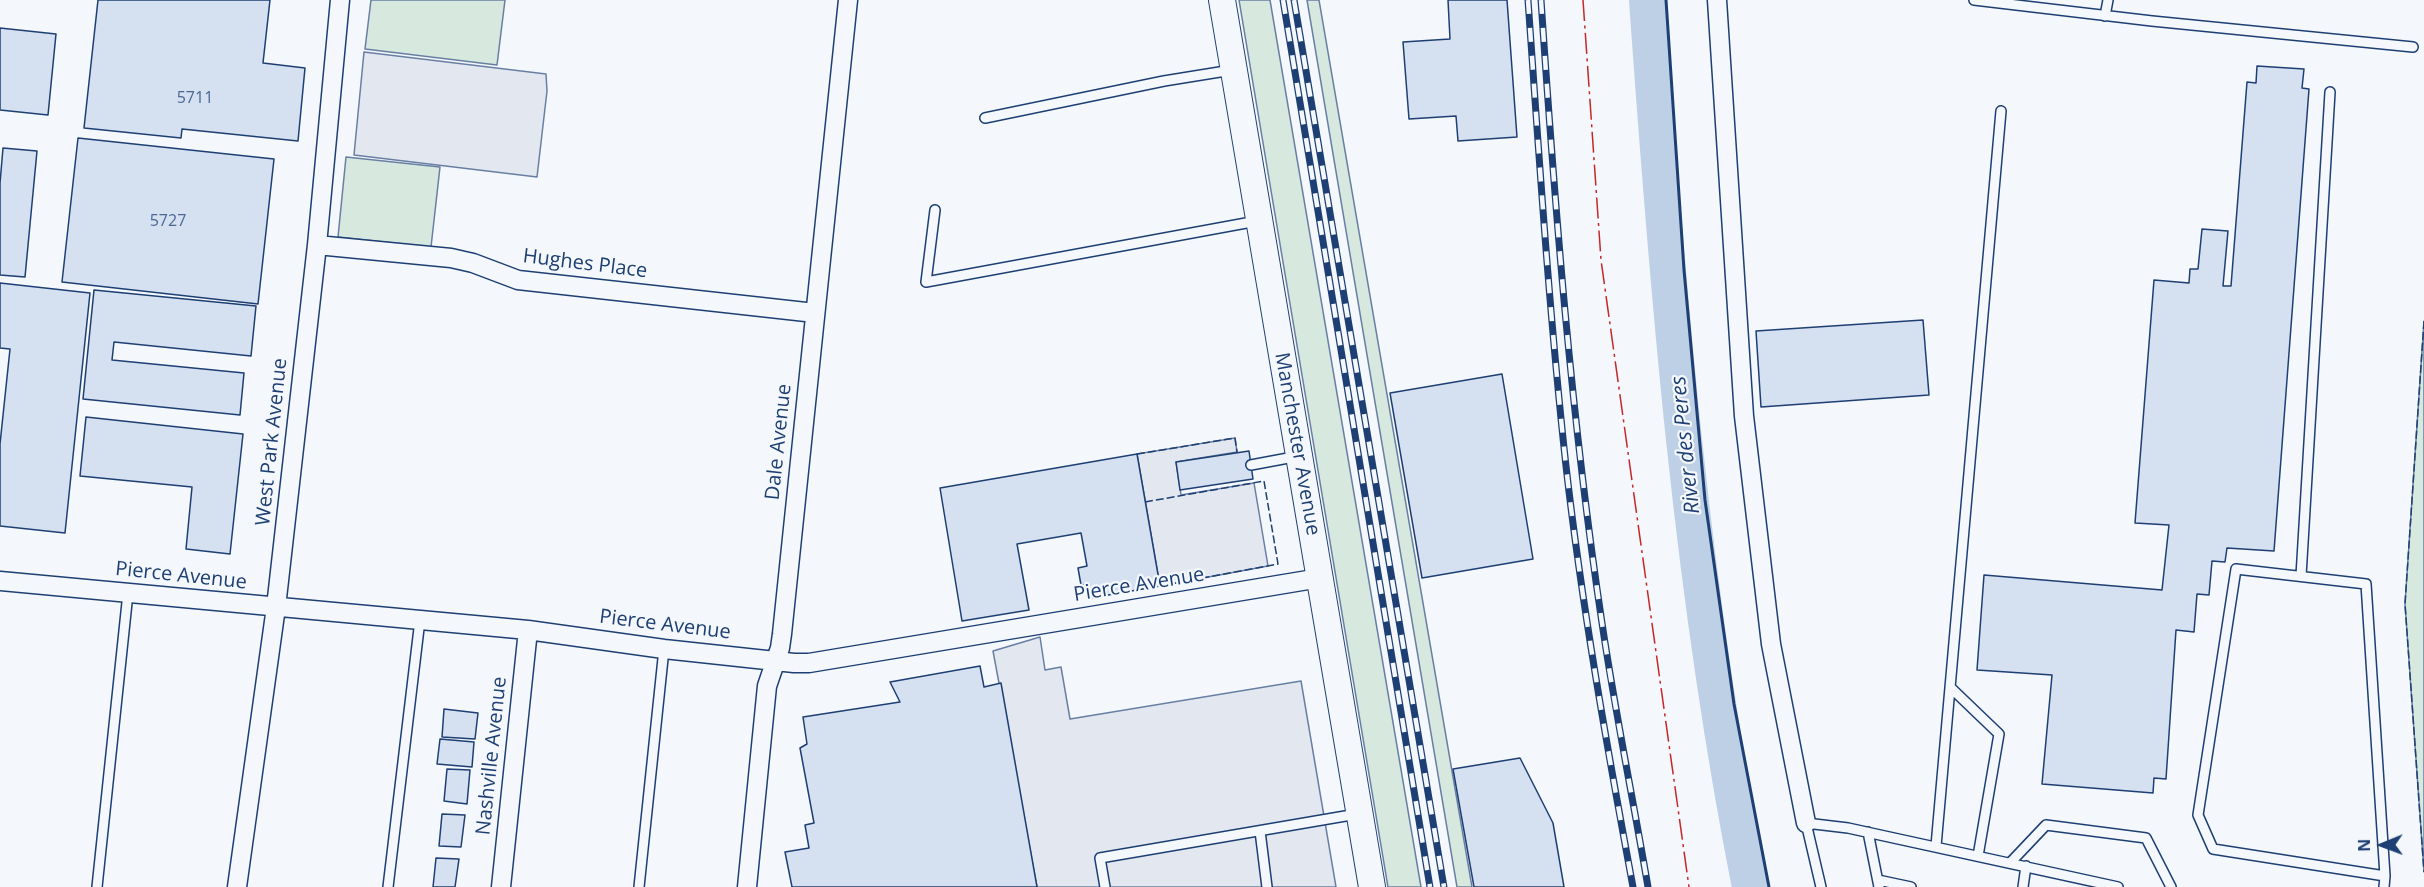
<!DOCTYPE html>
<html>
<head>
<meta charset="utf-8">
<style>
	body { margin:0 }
	#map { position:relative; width:2424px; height:887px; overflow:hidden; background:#f4f7fb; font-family:"Open Sans",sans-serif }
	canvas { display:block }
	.north { position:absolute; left:2352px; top:815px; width:60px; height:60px; -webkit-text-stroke:4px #f4f7fb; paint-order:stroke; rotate:269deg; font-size:16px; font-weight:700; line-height:24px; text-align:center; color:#1d3f73 }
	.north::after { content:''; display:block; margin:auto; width:21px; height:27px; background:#1d3f73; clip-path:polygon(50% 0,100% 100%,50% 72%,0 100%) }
</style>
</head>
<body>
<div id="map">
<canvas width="2424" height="887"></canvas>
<div class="north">N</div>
</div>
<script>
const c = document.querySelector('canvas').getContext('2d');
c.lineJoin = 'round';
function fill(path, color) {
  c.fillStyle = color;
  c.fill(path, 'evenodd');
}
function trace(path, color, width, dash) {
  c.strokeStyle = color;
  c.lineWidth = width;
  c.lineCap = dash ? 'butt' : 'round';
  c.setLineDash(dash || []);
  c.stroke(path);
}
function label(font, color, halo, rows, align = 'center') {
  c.font = font + ' "Open Sans",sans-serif';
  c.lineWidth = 4.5;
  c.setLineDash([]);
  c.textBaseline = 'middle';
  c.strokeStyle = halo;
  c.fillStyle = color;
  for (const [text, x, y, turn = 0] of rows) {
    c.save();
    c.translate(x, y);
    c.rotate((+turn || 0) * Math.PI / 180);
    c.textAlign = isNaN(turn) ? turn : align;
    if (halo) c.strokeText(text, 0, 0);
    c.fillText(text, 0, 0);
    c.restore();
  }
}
const green = new Path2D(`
	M371 0H505L497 65 365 49Z
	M1239 0H1270L1421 887H1388Z
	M1307 0H1319L1472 887H1457Z
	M346 157 440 167 431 247 338 237Z
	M2424 321V872L2405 604Z`);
const parking = new Path2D(`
	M364 52 546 74 547 91 537 177 354 155Z
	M1235 438 1237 452 1176 462 1181 495 1254 483 1268 566 1160 586 1137 454Z
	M1040 637 1045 670 1061 667 1070 719 1301 681 1336 887H1037L993 651Z`);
const river = new Path2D(`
	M1647 0C1668 297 1692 595 1750 887`);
const building = new Path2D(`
	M98 0H270L263 63 305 68 298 141 182 129 181 138 84 128Z
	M1448 0H1507L1517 137 1458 141 1456 116 1409 119 1403 42 1450 39Z
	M0 28 56 34 48 115 0 110Z
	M2257 66 2304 69 2302 88 2309 89 2274 551 2227 548 2225 562 2212 561 2209 595 2197 594 2194 632 2176 630 2166 779 2154 778 2153 793 2042 784 2052 675 1977 670 1984 575 2162 590 2169 525 2135 523 2154 280 2189 283 2190 269H2198L2202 229 2228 231 2223 286H2231L2247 82 2256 83Z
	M78 138 274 159 258 304 62 282Z
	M3 148 37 151 25 277 0 275V183Z
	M0 283 90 293 65 533 0 526V444L10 349 0 348Z
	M94 290 256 306 251 356 114 342 112 360 244 373 240 415 83 399Z
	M1923 320 1929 395 1761 407 1756 331Z
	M1502 374 1533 559 1422 578 1390 393Z
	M86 417 243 434 230 554 186 549 192 487 80 476Z
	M1249 451 1253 479 1180 490 1176 462Z
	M1137 454 1160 586 1091 598 1088 584 1081 585 1078 568 1087 566 1081 533 1017 544 1029 610 962 621 940 488Z
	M980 666 984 687 1001 683 1037 887H792L785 852 809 848 805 825 814 823 800 748 807 744 803 717 900 702 890 682Z
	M444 709 478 713 475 739 442 737Z
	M440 739 474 742 472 767 437 764Z
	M1520 758 1553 823 1564 887H1474L1453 769Z
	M447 769 470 770 467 804 444 801Z
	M442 814 465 815 461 847 439 846Z
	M436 858 459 859 455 887H433Z`);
const service = new Path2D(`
	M1974 0 2152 21 2413 47
	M2105 16 2108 0
	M985 118 1164 81 1232 70
	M935 210 926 282 1257 221
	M1251 465 1299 456
	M2301 576 2330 92
	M1950 687 1999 734 1978 856
	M1260 831 1267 887
	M1868 832 1879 887
	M1936 846 2001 111
	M2010 863 2046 825 2146 838 2171 887
	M1878 880 1911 887
	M97 887 128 593
	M388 887 420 620
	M639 887 664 649
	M1105 887 1100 858 1357 814
	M1821 887 1806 823 1848 828 2118 887
	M2023 887 2026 866
	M2384 887 2385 876 2366 584 2236 569 2198 815 2213 849 2385 876`);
const minor = new Path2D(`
	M1717 0 1744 416 1771 644 1806 823
	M317 245 451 258 473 263 518 280 815 313
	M0 581 528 630 664 649 794 663H809L1320 578
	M237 887 276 607 317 245 340 0
	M501 887 528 630
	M747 887 767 686 780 648 782 634 848 0`);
const secondary = new Path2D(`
	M1222 0 1372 887`);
const rail = new Path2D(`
	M1283 0 1430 887
	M1294 0 1444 887
	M1528 0C1539 155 1549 311 1566 466 1582 607 1607 747 1633 887
	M1541 0C1555 208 1571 417 1602 623 1615 711 1633 799 1648 887`);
const fence = new Path2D(`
	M2424 321 2405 604 2424 872
	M1137 454 1235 438 1237 452
	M1145 502 1264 481 1278 564 1160 586`);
const wall = new Path2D(`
	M1666 0 1684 270 1705 500 1734 704 1769 887`);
const power = new Path2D(`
	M1583 0 1601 260 1689 887`);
const numberNames = [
	["5711",195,98],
	["5727",168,221]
];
const streetNames = [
	["Hughes Place",585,264,7],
	["West Park Avenue",272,442,-84],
	["Dale Avenue",779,442,-84],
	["Manchester Avenue",1297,444,80],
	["Pierce Avenue",181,576,6],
	["Pierce Avenue",1139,585,-9],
	["Pierce Avenue",665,625,7],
	["Nashville Avenue",492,756,-84]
];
const waterNames = [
	["River des Peres",1686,445,-96]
];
fill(green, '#d7e8df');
trace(green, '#687fa3', 1.5);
fill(parking, '#e3e8f0');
trace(parking, '#687fa3', 1.5);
trace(river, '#bed0e5', 36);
fill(building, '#d5e0f0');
trace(building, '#1d3f73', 1.5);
trace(service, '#1d3f73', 12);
trace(minor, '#1d3f73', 21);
trace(secondary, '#1d3f73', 28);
trace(service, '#f4f7fb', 9);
trace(minor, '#f4f7fb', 18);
trace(secondary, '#f4f7fb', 26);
trace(rail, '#1d3f73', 7);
trace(rail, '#f4f7fb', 4.5, [14]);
trace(fence, '#1d3f73', 1.5, [8, 3]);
trace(wall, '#1d3f73', 3);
trace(power, '#c62828', 1.5, [21, 4.5, 3, 4.5]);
label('16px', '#4b6792', null, numberNames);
label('20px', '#1d3f73', '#f4f7fb', streetNames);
label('italic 21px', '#1d3f73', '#f4f7fb', waterNames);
</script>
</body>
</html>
